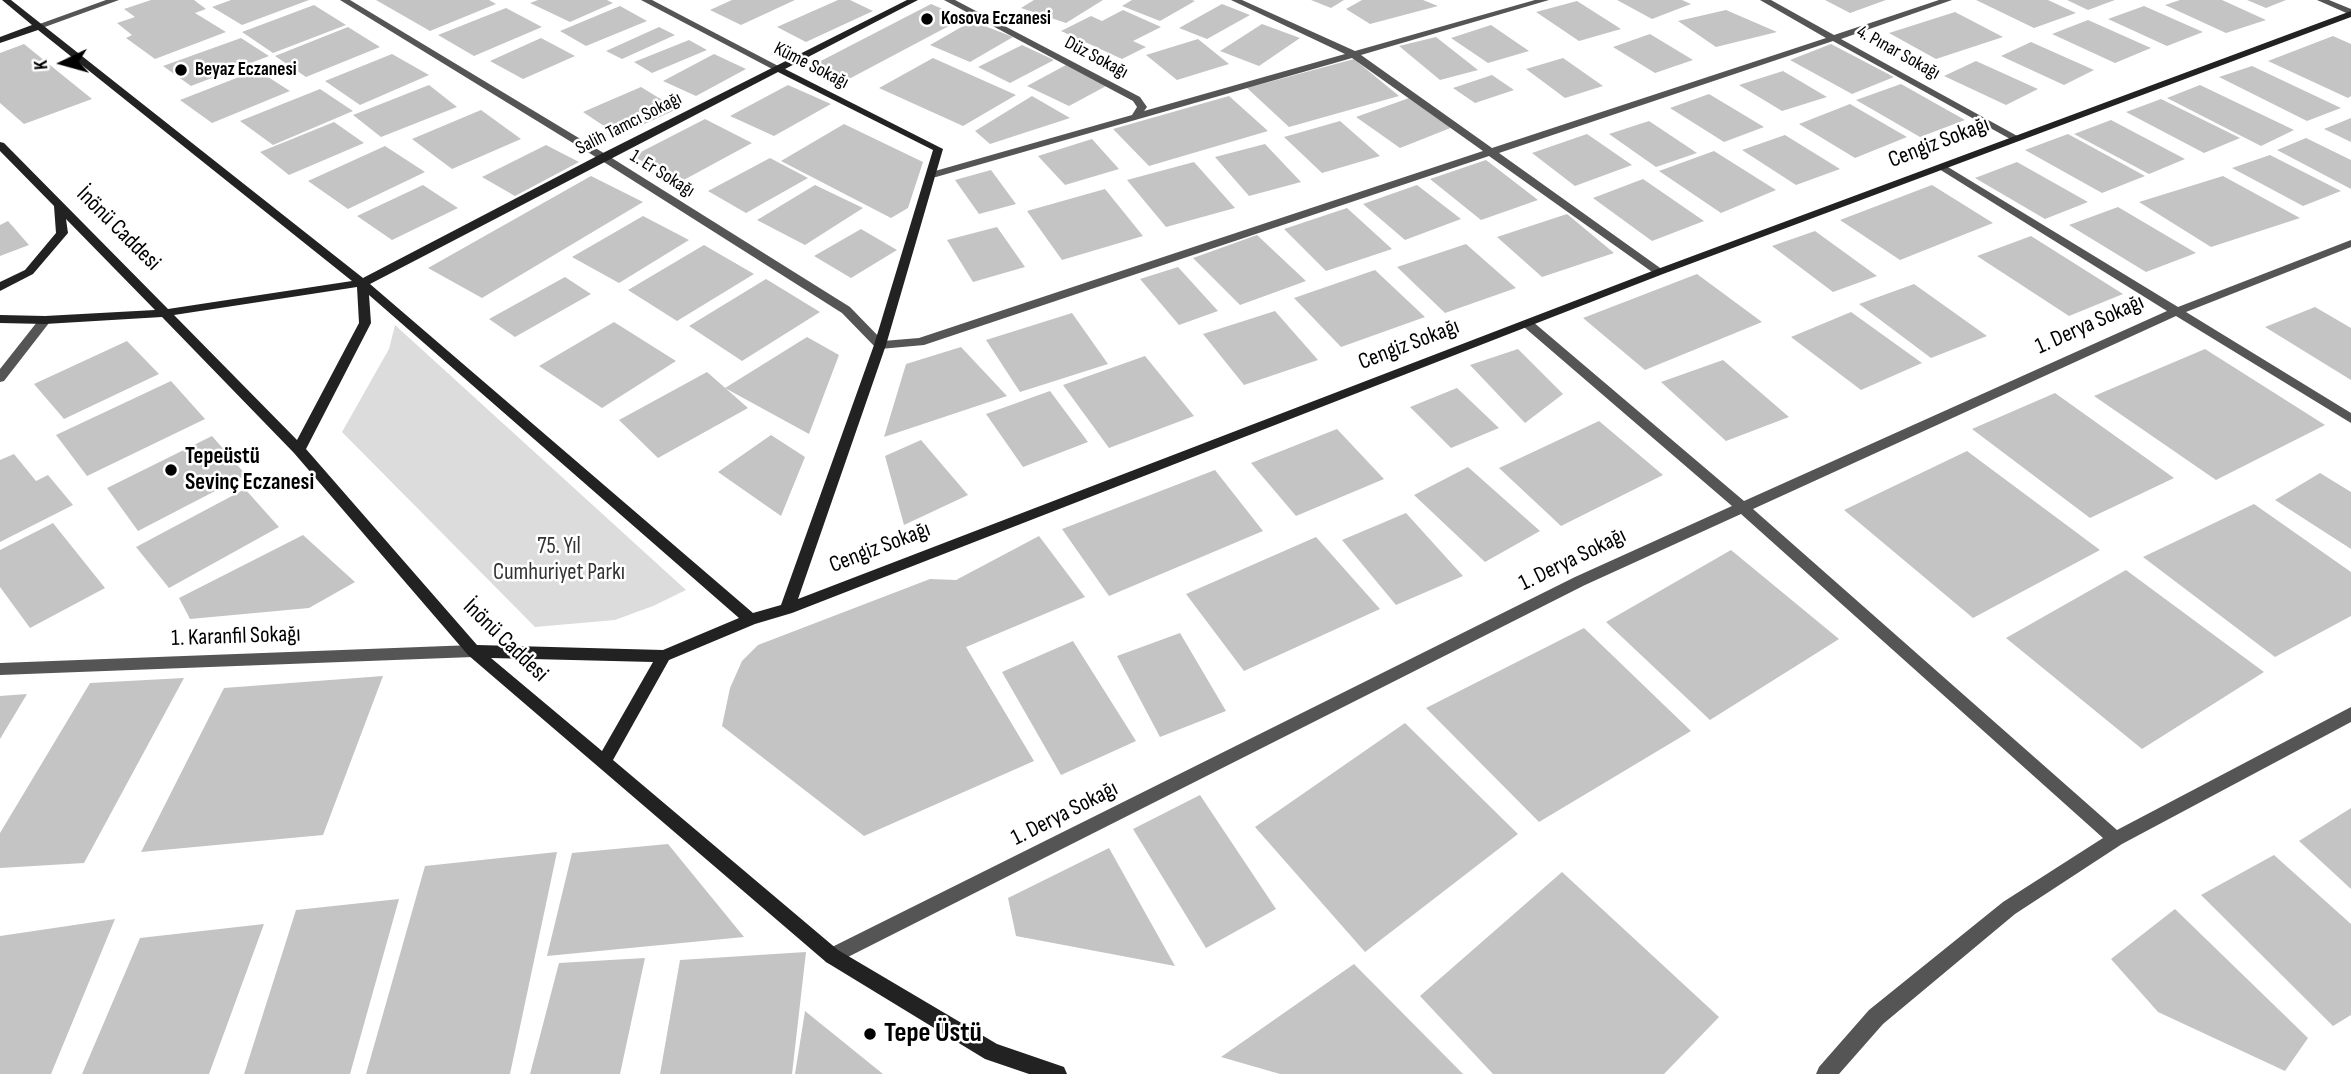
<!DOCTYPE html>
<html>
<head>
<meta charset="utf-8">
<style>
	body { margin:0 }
	#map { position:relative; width:2351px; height:1074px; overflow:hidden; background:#fff; font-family:"Sofia Sans Condensed",sans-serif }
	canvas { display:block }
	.north { position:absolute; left:28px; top:28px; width:70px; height:70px; -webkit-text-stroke:5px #fff; paint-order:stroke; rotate:265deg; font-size:19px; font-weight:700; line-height:28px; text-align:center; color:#000 }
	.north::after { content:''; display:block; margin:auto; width:24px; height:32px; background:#000; clip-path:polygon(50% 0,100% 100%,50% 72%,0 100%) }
</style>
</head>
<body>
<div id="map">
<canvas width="2351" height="1074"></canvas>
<div class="north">K</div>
</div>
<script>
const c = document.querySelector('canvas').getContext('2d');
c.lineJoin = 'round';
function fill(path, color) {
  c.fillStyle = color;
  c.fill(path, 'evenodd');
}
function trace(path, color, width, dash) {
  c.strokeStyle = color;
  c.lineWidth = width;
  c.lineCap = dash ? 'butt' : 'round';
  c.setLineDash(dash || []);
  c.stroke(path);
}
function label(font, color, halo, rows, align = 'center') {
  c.font = font + ' "Sofia Sans Condensed",sans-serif';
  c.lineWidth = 5;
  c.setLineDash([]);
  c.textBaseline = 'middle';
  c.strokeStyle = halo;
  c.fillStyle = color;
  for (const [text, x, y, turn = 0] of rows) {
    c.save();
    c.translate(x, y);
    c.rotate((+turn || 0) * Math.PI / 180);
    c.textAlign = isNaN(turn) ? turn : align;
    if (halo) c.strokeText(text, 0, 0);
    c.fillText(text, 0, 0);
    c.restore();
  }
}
const green = new Path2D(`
	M395 325 686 590 653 606 615 620 535 627 342 432 389 349Z`);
const building = new Path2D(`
	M151 0H194L206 9 195 13 226 32 155 59 126 38 132 35 117 23 135 17 124 9Z
	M231 0H309L242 25 212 7Z
	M376 0H489L496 4 430 31Z
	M538 0H607L613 3 570 22 530 3Z
	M732 0H795L741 25 710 10Z
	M838 0H850L873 11 806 42 777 27Z
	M1034 0H1103L1066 23 1021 8Z
	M1132 0H1192L1195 1 1160 21 1122 6Z
	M1311 0H1344L1331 8Z
	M1362 0H1423L1438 6 1370 24 1346 9Z
	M1617 0H1682L1691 4 1652 19Z
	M1825 0H1886L1850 13Z
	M1976 0H2048L2076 13 2034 28Z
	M2067 0H2115L2088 10Z
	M2180 0H2222L2266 20 2226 33 2165 5Z
	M2247 0H2286L2266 8Z
	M1577 1 1621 29 1579 41 1536 12Z
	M931 4 964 18 847 80 813 65Z
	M1222 4 1250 15 1207 39 1179 28Z
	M314 5 346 25 273 53 242 32Z
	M620 6 647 21 586 46 560 31Z
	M2144 6 2203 32 2167 46 2108 19Z
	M506 8 542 27 474 56 438 35Z
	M1123 10 1161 27 1133 41 1146 47 1122 59 1061 31 1091 16 1102 21Z
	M1726 10 1777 32 1716 47 1678 21Z
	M1955 12 2003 37 1936 59 1889 33Z
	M2088 20 2151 48 2115 63 2052 34Z
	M972 21 1013 37 970 62 930 45Z
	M1262 24 1300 38 1259 66 1220 51Z
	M1491 25 1529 51 1488 63 1451 38Z
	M348 27 380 47 306 77 275 56Z
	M659 27 675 35 622 59 606 51Z
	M1650 34 1693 60 1655 73 1613 47Z
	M2333 36 2351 44V96L2348 98 2268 61Z
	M1436 37 1478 70 1440 80 1399 46Z
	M241 38 269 56 191 86 163 66Z
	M541 38 575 56 523 79 490 61Z
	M1198 39 1229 64 1177 80 1146 55Z
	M689 40 707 50 652 73 634 62Z
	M2031 42 2094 70 2064 85 2001 56Z
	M24 44 92 99 24 124 0 103V53Z
	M1831 44 1894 77 1852 94 1790 60Z
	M1022 45 1054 60 1010 83 978 67Z
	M392 54 429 75 360 105 325 81Z
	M714 54 746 69 696 96 663 81Z
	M933 58 1016 95 963 126 879 88Z
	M1563 58 1603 86 1565 98 1526 69Z
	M1354 59 1399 96 1289 127 1247 88Z
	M1976 61 2038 89 2006 105 1944 76Z
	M1066 65 1108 85 1069 106 1027 86Z
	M2252 66 2341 108 2307 121 2219 77Z
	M257 70 290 91 212 123 180 100Z
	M1783 71 1827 97 1782 111 1739 85Z
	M1492 75 1514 90 1475 103 1453 88Z
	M1901 84 1965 120 1920 137 1856 100Z
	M429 85 457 107 381 137 353 115Z
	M788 85 831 104 774 136 730 116Z
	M2200 85 2294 130 2261 146 2167 98Z
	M641 87 677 109 619 136 583 112Z
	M320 89 353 111 273 145 240 121Z
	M1709 94 1764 127 1724 142 1670 108Z
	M1032 96 1070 118 990 144 975 131Z
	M1229 96 1268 131 1149 166 1113 129Z
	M1409 98 1453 127 1400 148 1356 117Z
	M2161 99 2240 138 2204 153 2126 112Z
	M1850 104 1907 137 1855 158 1799 124Z
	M481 110 521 139 452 169 412 139Z
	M2351 118V142L2324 129Z
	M705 119 752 143 680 182 633 156Z
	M2111 120 2185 159 2149 174 2074 134Z
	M1340 121 1380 156 1322 173 1284 137Z
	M1649 121 1697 153 1656 167 1609 134Z
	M334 122 364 143 289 175 260 152Z
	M844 124 923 162 908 208 891 218 781 161Z
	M1587 134 1632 165 1575 186 1532 153Z
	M2068 134 2145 176 2102 193 2025 150Z
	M1785 135 1840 169 1796 185 1742 150Z
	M2306 138 2351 160V189L2277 150Z
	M1092 139 1119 169 1065 185 1038 156Z
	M1265 144 1301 182 1249 196 1215 157Z
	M546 145 579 162 515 196 482 177Z
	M385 146 425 172 348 209 308 181Z
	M1714 151 1776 190 1721 213 1659 171Z
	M2270 155 2341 191 2303 206 2232 168Z
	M770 158 808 178 746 213 708 191Z
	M1486 160 1538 200 1481 220 1430 179Z
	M1194 162 1235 208 1166 227 1127 180Z
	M2017 162 2088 202 2045 219 1975 178Z
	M991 170 1016 204 979 214 955 180Z
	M591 176 643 202 482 298 428 268Z
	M2223 176 2300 218 2211 247 2139 202Z
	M1643 179 1704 221 1652 241 1593 198Z
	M423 185 458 208 392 240 357 216Z
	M815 185 863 208 805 245 757 220Z
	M1417 185 1461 219 1405 240 1363 204Z
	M1932 185 1993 223 1900 260 1840 220Z
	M1105 189 1143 236 1062 260 1027 211Z
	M2118 207 2196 253 2146 272 2069 225Z
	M1347 208 1392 249 1326 271 1284 229Z
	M1567 214 1614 253 1542 277 1497 237Z
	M643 216 689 240 619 283 572 257Z
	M8 221 29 245 0 256V225Z
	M997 227 1025 267 973 282 947 240Z
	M861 229 897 250 851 278 814 256Z
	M1815 231 1877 276 1833 292 1772 246Z
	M1257 235 1306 281 1240 305 1193 258Z
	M2031 236 2123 294 2069 316 1977 256Z
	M1466 244 1516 288 1445 313 1397 267Z
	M704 245 754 274 677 321 628 290Z
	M1178 267 1218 311 1179 325 1140 279Z
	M1375 270 1425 317 1341 347 1294 298Z
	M1697 274 1762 322 1645 370 1583 318Z
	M565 277 591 294 515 337 489 319Z
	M766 279 820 312 742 361 689 326Z
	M1914 284 1987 336 1931 358 1859 304Z
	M2315 307 2351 328V380L2265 327Z
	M1275 311 1318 360 1244 385 1203 334Z
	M1851 312 1922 363 1861 390 1791 337Z
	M1072 313 1108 364 1020 392 986 340Z
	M614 322 676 361 602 408 539 366Z
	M807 337 839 355 809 434 725 388Z
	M127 341 159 374 64 419 34 384Z
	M961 347 1007 396 884 437 906 364Z
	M1518 349 1563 394 1525 423 1470 365Z
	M2205 349 2325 425 2216 480 2094 396Z
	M1145 356 1194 416 1109 448 1063 385Z
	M1723 360 1789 417 1726 441 1661 382Z
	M707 372 748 408 658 458 619 420Z
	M171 381 205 419 87 476 56 435Z
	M1457 388 1499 428 1451 448 1410 407Z
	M1050 391 1088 442 1023 467 986 414Z
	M2055 393 2174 478 2090 518 1972 429Z
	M1599 421 1663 475 1561 526 1499 468Z
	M1337 429 1384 479 1296 516 1251 463Z
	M771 435 805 457 781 516 718 472Z
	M212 436 246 475 138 531 107 488Z
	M921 440 968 495 904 525 885 456Z
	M1967 451 2100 550 1973 618 1844 510Z
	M14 454 36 481 48 475 73 505 0 542V460Z
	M1468 467 1540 531 1485 562 1414 495Z
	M1215 470 1263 531 1109 596 1062 529Z
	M2320 473 2351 492V549L2275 500Z
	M245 489 279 527 169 588 136 547Z
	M2254 504 2351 572V616L2275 657 2143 557Z
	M1406 513 1463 576 1396 605 1342 540Z
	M53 523 105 588 30 628 0 587V550Z
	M303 535 355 582 309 608 190 619 179 598Z
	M1039 536 1085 597 966 647 1034 761 864 836 722 726 730 688 742 661 758 645 930 579 956 580Z
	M1316 537 1380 609 1244 671 1186 594Z
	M1731 550 1839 639 1710 720 1606 622Z
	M2126 570 2264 672 2142 749 2006 638Z
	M1584 628 1691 731 1539 822 1426 708Z
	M1180 633 1226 711 1160 737 1117 656Z
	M1073 641 1136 741 1061 775 1002 672Z
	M383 676 323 835 141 852 224 688Z
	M184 678 84 863 0 868V833L90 683Z
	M27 694 0 739V696Z
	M1405 723 1518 834 1365 952 1255 827Z
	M1200 795 1276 909 1206 948 1133 829Z
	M2351 808V889L2299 841Z
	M668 844 744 937 547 956 572 853Z
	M1109 848 1175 966 1016 936 1008 898Z
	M557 852 510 1074H366L425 866Z
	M2274 855 2351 924V1015L2333 1026 2201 895Z
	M1562 872 1719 1017 1664 1074H1493L1420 996Z
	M399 899 350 1074H244L296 910Z
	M2175 909 2308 1038 2285 1071 2158 1012 2111 959Z
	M115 919 51 1074H0V936Z
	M264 924 209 1074H82L140 938Z
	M806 952 792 1074H660L680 960Z
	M645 958 620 1074H530L559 963Z
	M1354 964 1463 1074H1280L1221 1057Z
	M805 1011 883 1074H795Z`);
const lane = new Path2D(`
	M2317 0H2329L2351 9V15Z`);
const street = new Path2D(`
	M106 0H119L42 28 34 26Z
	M340 0H350L607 155 850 307 883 341 919 338 1483 151 1352 58 936 177H928V173L1132 115 1137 107 1133 101 944 0H955L1140 97 1147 107 1144 111 1345 54 1231 0H1242L1355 51 1535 0H1549L1361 55 1492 148 1826 38 1760 0H1771L1834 35 1939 0H1952L1841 39 2021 138 2012 140 1833 41 1499 153 1663 270V274H1655L1489 156 924 345 880 349 876 348 842 313 599 159Z
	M641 0H652L784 69 776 71Z
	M1943 164 2178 307 2351 240V247L2186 312 2351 413V423L2176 316 1753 509 2117 830 2351 707V722L2122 844 2015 914 1883 1024 1839 1074H1816L1819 1067 1869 1010 2003 902 2103 838 1741 514 1585 585 838 962 832 965 826 962 823 956 826 950 1575 577 1732 506 1524 327V321H1532L1744 501 2167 311 1939 169 1938 167Z
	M45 316 51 320 49 323 4 381 0 382V369L41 317Z
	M473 645 478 647 481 651 478 655 473 657 0 675V663Z`);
const secondary = new Path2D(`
	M2 0H11L363 278 599 155 907 0H918L785 69 943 149 886 345 798 599 1655 270 2351 11V17L1663 274 792 613 755 624 669 660 613 760 838 950 997 1044 1064 1067 1067 1074H1029L985 1059 826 962 468 655 294 453 162 317 45 324 0 323V315L45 316 155 310 66 219 68 233 33 274 0 291V282L25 270 56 233 54 206 0 151V142L4 143 168 309 352 281 38 30 0 43V37L32 25ZM778 72 933 150 874 345 781 605 753 613 370 284ZM357 287 359 323 297 440 174 315ZM369 295 739 618 663 650 477 645 306 449 371 323ZM491 658 653 662 602 751Z`);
const markers = [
	[927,19,7,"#000"],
	[181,70,7,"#000"],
	[171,470,7,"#000"],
	[870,1034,7,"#000"]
];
const farPoinames = [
	["Kosova Eczanesi",941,19],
	["Beyaz Eczanesi",195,70]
];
const farStreetnames = [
	["4. Pınar Sokağı",1898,53,29],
	["Düz Sokağı",1096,58,28],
	["Küme Sokağı",811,66,27],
	["Salih Tamcı Sokağı",629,124,-27],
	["1. Er Sokağı",662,174,32]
];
const streetNames = [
	["Cengiz Sokağı",1939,143,-21],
	["İnönü Caddesi",118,229,45],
	["1. Derya Sokağı",2090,325,-24],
	["Cengiz Sokağı",1409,345,-21],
	["Cengiz Sokağı",880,548,-21],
	["1. Derya Sokağı",1573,560,-26],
	["1. Karanfil Sokağı",236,637,-2],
	["İnönü Caddesi",505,641,44],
	["1. Derya Sokağı",1065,814,-27]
];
const poiNames = [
	["Tepeüstü",185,457],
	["Sevinç Eczanesi",185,483]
];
const parkNames = [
	["75. Yıl",559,547],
	["Cumhuriyet Parkı",559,573]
];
const nearPoinames = [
	["Tepe Üstü",884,1034]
];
fill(green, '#dcdcdc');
fill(building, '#c4c4c4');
fill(lane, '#555');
fill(street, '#555');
fill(secondary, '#222');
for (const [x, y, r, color] of markers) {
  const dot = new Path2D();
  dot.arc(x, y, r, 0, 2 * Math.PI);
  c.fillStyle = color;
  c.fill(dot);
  trace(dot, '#fff', 2.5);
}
label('bold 19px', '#000', '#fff', farPoinames, 'left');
label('19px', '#000', '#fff', farStreetnames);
label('23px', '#000', '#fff', streetNames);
label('bold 23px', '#000', '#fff', poiNames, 'left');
label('23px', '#333', '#fff', parkNames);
label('bold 28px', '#000', '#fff', nearPoinames, 'left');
</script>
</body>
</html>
